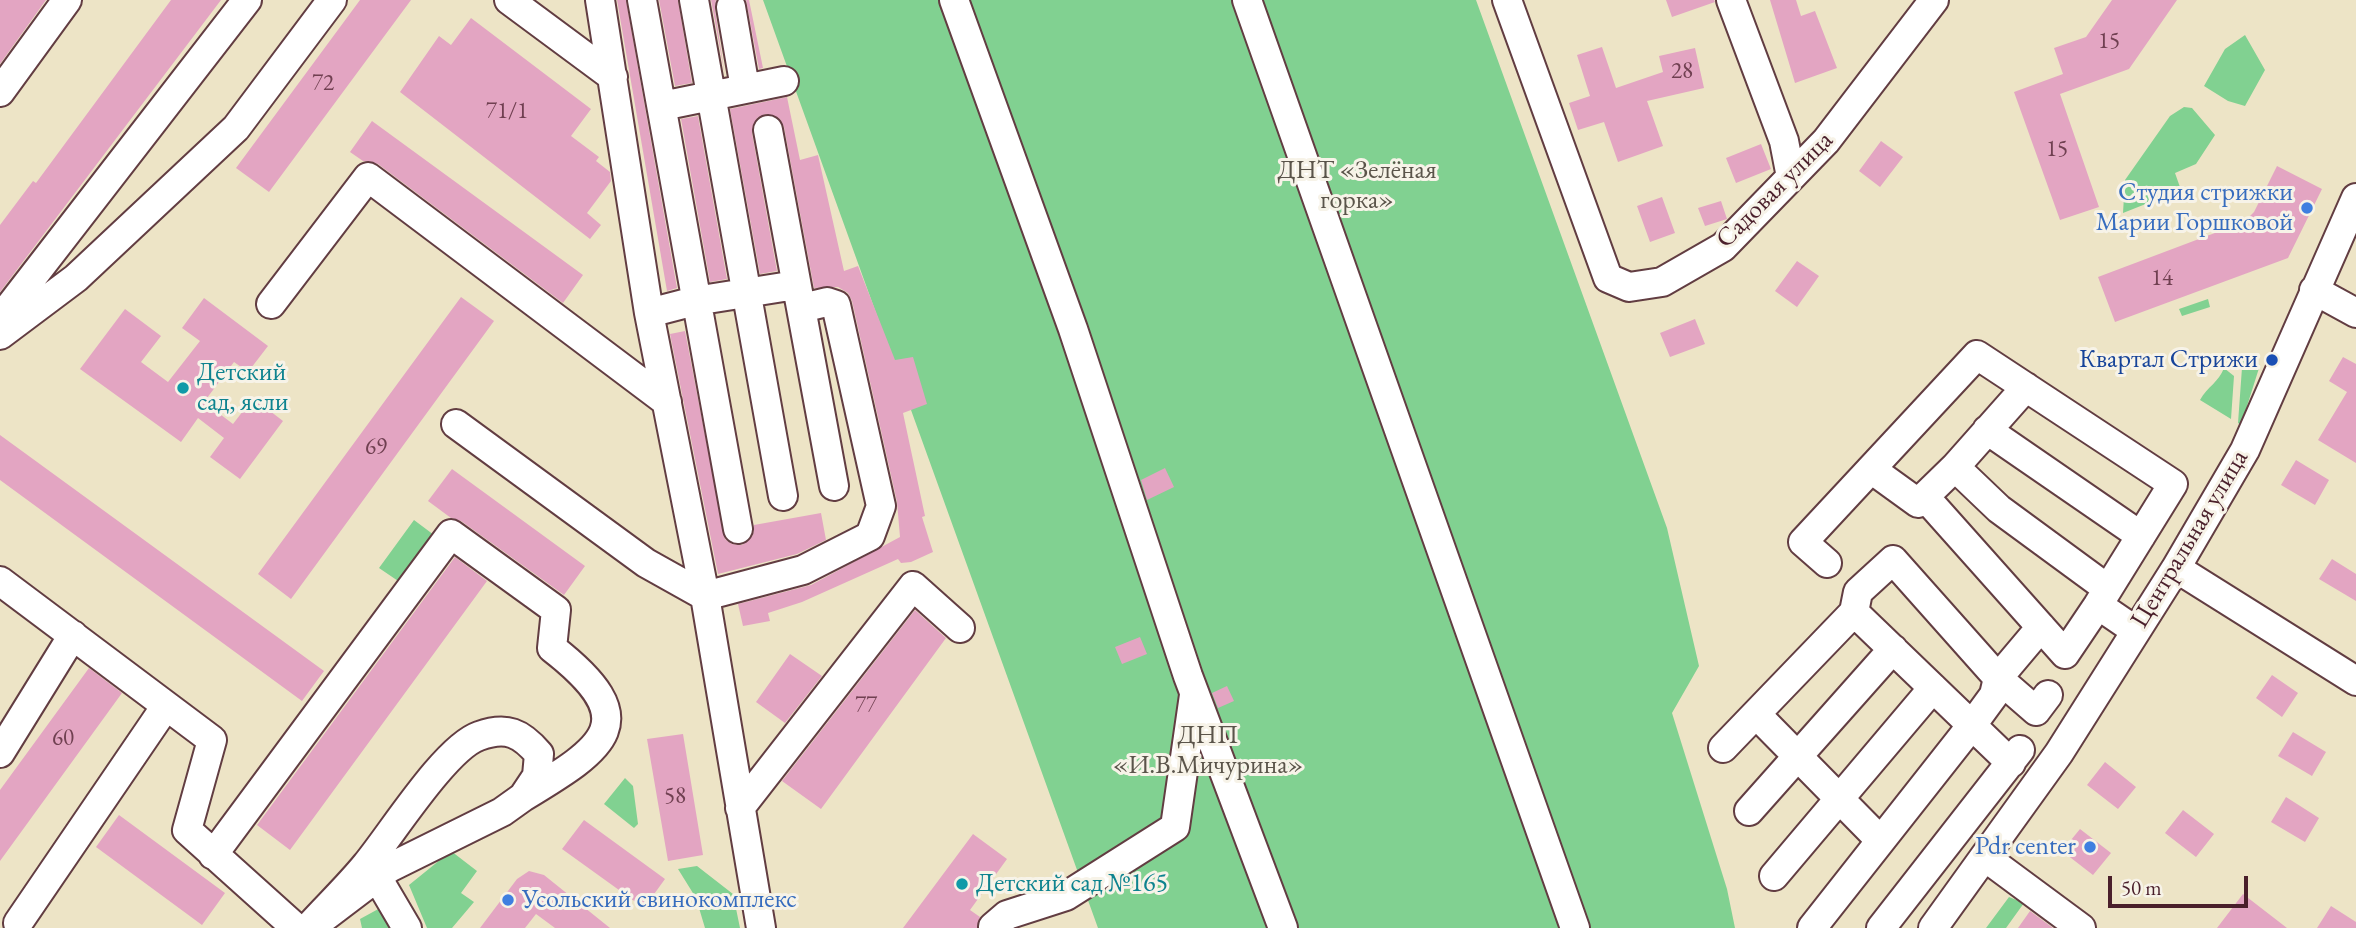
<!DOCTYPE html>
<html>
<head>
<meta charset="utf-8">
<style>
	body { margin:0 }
	#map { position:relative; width:2356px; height:928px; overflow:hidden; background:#ede4c6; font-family:"EB Garamond",serif }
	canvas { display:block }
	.scale { position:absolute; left:2108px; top:876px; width:140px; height:32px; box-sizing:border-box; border:4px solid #4a1f2b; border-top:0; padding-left:9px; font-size:21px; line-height:24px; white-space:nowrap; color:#4a1f2b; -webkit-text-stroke:5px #f7f3e8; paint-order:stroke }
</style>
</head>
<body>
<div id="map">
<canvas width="2356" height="928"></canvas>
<div class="scale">50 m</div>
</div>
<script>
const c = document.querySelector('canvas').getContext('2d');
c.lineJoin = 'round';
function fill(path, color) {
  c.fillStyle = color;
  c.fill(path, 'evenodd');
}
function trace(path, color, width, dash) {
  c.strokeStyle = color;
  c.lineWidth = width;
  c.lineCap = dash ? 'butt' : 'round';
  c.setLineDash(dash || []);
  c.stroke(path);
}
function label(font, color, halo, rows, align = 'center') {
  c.font = font + ' "EB Garamond",serif';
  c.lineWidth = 6;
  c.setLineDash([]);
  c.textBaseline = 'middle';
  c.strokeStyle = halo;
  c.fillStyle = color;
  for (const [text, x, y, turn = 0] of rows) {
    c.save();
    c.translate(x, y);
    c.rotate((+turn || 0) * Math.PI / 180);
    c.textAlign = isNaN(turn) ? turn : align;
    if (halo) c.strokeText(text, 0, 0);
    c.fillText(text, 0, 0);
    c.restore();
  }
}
const green = new Path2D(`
	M763 0H1476L1667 528 1699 666 1672 713 1727 889 1735 928H1098Z
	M2245 35 2265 70 2245 106 2228 101 2204 86 2225 49Z
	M2184 107 2192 108 2215 135 2196 164 2175 173 2181 190 2123 213 2125 180 2170 116Z
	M2208 299 2210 307 2182 316 2179 309Z
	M2243 354 2260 365 2241 425 2238 423Z
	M2224 368 2234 376 2231 419 2200 400C2207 387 2219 382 2224 368Z
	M414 520 438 538 404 585 379 568Z
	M625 778 633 786 638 824 634 828 604 804Z
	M451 851 477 871 461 893 474 902 452 928H427L409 885Z
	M697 866 733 894 740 928H705L696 898 678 869Z
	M2009 897 2024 903 2006 928H1986Z
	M382 907 399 928H362L360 919Z`);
const building = new Path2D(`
	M0 0H46L0 64Z
	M171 0H221L0 292V225L33 181 36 183Z
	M360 0H411L269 192 236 168Z
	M617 0H626L677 288 667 291Z
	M659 0H678L692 83 675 86Z
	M711 0H716L715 10 725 76Z
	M746 0H749L763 68 759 69Z
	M1666 0H1714L1715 2 1672 17Z
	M1770 0H1796L1801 16 1815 11 1837 68 1795 83Z
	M2112 0H2177L2129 69 2060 94 2099 207 2060 220 2014 92 2063 74 2054 48 2086 37Z
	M471 18 591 109 571 136 599 157 596 161 610 172 611 181 587 213 601 225 590 239 400 92 439 36 451 45Z
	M1602 47 1616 88 1663 72 1659 56 1695 48 1704 88 1647 101 1663 146 1618 162 1604 122 1578 130 1569 103 1590 96 1577 55Z
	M787 97 800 160 818 155 844 271 858 266 895 360 913 357 927 404 903 413 925 516 922 517 933 552 911 562 901 563 898 559 802 602 768 613 770 621 743 626 738 604 811 585 900 537 897 502 852 301 848 293 838 287 814 288 784 127 780 119 766 114 757 118 752 133 777 271 760 274 730 109Z
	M698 116 727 279 710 282 681 119Z
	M372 121 583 275 563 303 378 164 363 161 350 152Z
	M1881 141 1903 157 1880 187 1859 171Z
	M1761 144 1771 169 1736 183 1726 158Z
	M2277 166 2322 189 2288 258 2115 322 2098 277 2244 222 2254 212Z
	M1662 197 1675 233 1650 242 1637 206Z
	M1721 201 1727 219 1705 226 1698 208Z
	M1797 261 1819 276 1797 307 1775 291Z
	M461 297 494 321 291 599 258 574Z
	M204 298 268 346 248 372 234 362 204 402 233 424 253 398 283 421 240 479 210 457 224 438 198 418 181 442 80 369 125 309 161 336 141 362 168 382 200 341 182 328Z
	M1695 319 1705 344 1670 357 1660 333Z
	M685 331 725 539 732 544 742 545 753 535 754 525 821 513 826 540 797 554 718 574 670 334Z
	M2343 357 2356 364V463L2318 440 2347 392 2329 381Z
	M0 435 324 671 302 701 0 480Z
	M2296 460 2329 480 2315 505 2281 485Z
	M1165 468 1174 487 1147 500 1141 480Z
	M452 469 585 566 564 595 461 521 451 518 428 501Z
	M455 557 487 581 290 850 257 825Z
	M2332 559 2356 574V601L2319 579Z
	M915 610 946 638 821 809 782 781Z
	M1140 637 1147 654 1122 664 1115 647Z
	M790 654 822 676 785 723 756 702Z
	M89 668 122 693 0 861V790Z
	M2272 675 2298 693 2282 717 2256 698Z
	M1227 686 1234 701 1218 708 1212 693Z
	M2293 732 2326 752 2312 776 2278 756Z
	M683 734 703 855 668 861 647 739Z
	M2105 762 2136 787 2118 809 2087 785Z
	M2286 797 2319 818 2305 842 2271 822Z
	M2183 810 2214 834 2196 857 2165 833Z
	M119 815 225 893 202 925 96 847Z
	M584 820 665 879 644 908 562 849Z
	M2080 829 2111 853 2093 875 2062 851Z
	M973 834 1007 859 970 910 980 917 977 928H903Z
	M529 871 544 875 610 928H555L536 914 525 928H480L517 879Z
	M2243 894 2287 928H2217Z
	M2331 906 2356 922V928H2317Z
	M2030 911 2053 928H2018Z`);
const minor = new Path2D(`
	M509 0 613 77
	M600 0 649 313 705 596 761 928
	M642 0 738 529
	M694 0 783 496
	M954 0 1073 329 1188 676 1283 928
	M1247 0 1575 928
	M1507 0 1608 278 1629 287 1662 282 1723 247 1826 141 1934 0
	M1731 0 1784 141 1791 177
	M731 7 745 88
	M0 92 67 0
	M662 106 784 81
	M768 130 834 486
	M2314 290 2356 313
	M271 304 368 177 667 402
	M649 313 695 301 796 285
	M0 319 247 0
	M0 335 76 278 236 128 332 0
	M2026 387 1955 467 1999 509 2108 589
	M456 424 646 563 705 596 803 570 870 536 881 506 836 305 827 302 802 308
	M1987 430 2141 536
	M1871 469 1918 503 1955 467
	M1925 497 2065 654 2098 605
	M1827 563 1803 542 1977 355 2173 484 2098 605 2136 631
	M2176 568 2356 681
	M0 581 212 740 187 830 296 928
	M1854 612 2011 763
	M1756 714 1879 839
	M1723 748 1854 612 1858 592 1893 560 1998 678 2036 711 2048 695
	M0 753 73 635
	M740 808 913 586 960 628
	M1749 811 1893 649
	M213 855 451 534 556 610 552 648C646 721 606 747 523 797
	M1985 857 2081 928
	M365 867 377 877 407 928
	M1774 876 1933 688
	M18 923 166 706
	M993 927 1007 915 1066 896 1175 827 1194 695
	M308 928C327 907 348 887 366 865 391 835 445 748 479 736 507 726 521 733 539 754L537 776 523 797 502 812 389 868 310 928
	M1812 928 1972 725 1994 695 1998 678 2041 627
	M1881 928 2020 750
	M1933 928 2059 753 2176 568 2245 450 2356 198`);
const markers = [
	[2307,208,7,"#3f7fe0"],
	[2272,360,7,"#1a4fb4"],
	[183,388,7,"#0f9aa8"],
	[2090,847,7,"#3f7fe0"],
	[962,884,7,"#0f9aa8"],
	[508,900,7,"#3f7fe0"]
];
const numberNames = [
	["15",2109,42],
	["28",1682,72],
	["72",323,84],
	["71/1",507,112],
	["15",2057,150],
	["14",2162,279],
	["69",376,448],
	["77",866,706],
	["60",63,739],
	["58",675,797]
];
const parkNames = [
	["ДНТ «Зелёная",1357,171],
	["горка»",1357,201],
	["ДНП",1208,736],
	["«И.В.Мичурина»",1208,766]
];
const streetNames = [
	["Садовая улица",1775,190,-45],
	["Центральная улица",2190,539,-59]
];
const shopNames = [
	["Студия стрижки",2293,193],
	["Марии Горшковой",2293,223],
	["Pdr center",2076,847],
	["Усольский свинокомплекс",522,900,"left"]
];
const transitNames = [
	["Квартал Стрижи",2258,360]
];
const cultureNames = [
	["Детский",197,373],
	["сад, ясли",197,403],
	["Детский сад №165",976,884]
];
fill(green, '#81d191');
fill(building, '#e3a5c2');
trace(minor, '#623d42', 32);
trace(minor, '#fff', 28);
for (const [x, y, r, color] of markers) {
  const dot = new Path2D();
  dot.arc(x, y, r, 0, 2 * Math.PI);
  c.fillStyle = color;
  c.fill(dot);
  trace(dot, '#f7f3e8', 2.5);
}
label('23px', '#704051', null, numberNames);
label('26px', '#5a544a', '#f7f3e8', parkNames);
label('26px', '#4a1f2b', '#f7f3e8', streetNames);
label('26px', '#366cbe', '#f7f3e8', shopNames, 'right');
label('26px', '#164399', '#f7f3e8', transitNames, 'right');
label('26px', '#0d838f', '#f7f3e8', cultureNames, 'left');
</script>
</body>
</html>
